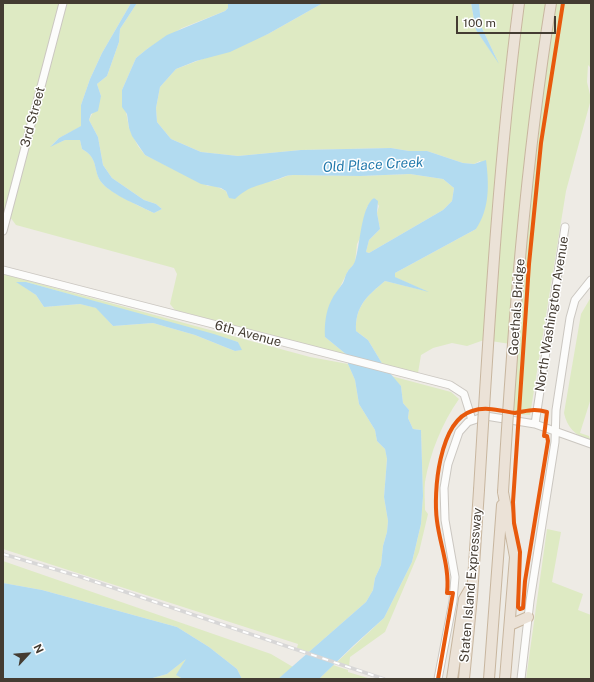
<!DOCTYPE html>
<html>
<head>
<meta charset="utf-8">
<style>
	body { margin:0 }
	#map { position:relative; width:594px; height:682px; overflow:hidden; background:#eeebe5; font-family:"Public Sans",sans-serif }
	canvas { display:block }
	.frame { position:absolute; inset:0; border:4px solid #443c32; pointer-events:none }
	.north { position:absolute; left:8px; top:634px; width:40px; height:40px; -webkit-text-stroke:3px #fff; paint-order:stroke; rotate:64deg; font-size:11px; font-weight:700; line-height:16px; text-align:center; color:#443c32 }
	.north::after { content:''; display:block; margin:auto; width:14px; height:18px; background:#443c32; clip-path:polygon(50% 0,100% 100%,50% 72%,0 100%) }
	.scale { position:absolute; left:456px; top:16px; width:100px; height:18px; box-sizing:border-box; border:2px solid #443c32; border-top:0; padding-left:5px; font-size:12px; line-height:14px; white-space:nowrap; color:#443c32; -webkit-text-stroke:3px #fff; paint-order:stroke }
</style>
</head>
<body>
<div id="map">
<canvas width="594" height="682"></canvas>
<div class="frame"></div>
<div class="north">N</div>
<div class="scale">100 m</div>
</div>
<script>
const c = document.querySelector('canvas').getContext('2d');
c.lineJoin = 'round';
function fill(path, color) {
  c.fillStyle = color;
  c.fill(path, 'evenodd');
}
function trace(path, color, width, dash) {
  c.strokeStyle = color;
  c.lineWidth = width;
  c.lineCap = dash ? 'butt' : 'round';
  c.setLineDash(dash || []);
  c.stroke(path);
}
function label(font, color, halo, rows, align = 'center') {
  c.font = font + ' "Public Sans",sans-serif';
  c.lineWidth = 3;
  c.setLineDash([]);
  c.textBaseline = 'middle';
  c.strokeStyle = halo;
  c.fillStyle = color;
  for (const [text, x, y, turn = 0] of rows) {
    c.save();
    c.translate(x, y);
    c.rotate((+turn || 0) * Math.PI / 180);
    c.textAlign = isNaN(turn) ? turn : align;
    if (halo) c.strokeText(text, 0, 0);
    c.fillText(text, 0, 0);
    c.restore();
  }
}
const green = new Path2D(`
	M3 3H60L3 216Z
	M67 3H131L102 53 90 79 81 105 82 126 59 138 51 146 65 140H80L82 149C100 159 92 170 102 183 111 193 141 207 154 213L162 209 156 204 144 200 112 178 103 165 98 137 89 120 101 96 97 84 107 76 119 42 120 29 137 3H228V8L225 11 182 28 147 49 136 58 122 90 129 128 138 146 145 155 208 186H215L226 191 227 194C242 191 256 183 272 181 280 180 285 175 293 175L360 176 410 174 443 179 454 188 452 201 443 210 369 253 366 252 369 240 380 229 377 213 379 206 374 198 367 207 360 238 357 244 355 263 348 271 339 289 325 337 347 355 175 310 170 304 177 274 174 268 16 225 10 217Z
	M323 3H471L476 30 497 60 481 26 479 3H591V68L588 65 587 82 591 99 566 191 530 415 512 414 517 345 484 340 467 346 452 343 433 348 421 355 418 373 383 365 368 340 356 331C355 306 367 296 385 281L426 291 394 277 395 273 476 229 487 179V171L480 161 474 164 463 163 427 151H409L391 148 301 150 238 156 201 152 171 139 157 122 156 108 160 87 176 69 268 34Z
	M3 274 310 357 348 364 355 380 359 404 375 430 377 441 385 449 387 458 384 497 388 521 387 532 383 546 381 565 375 578 373 590 366 602 309 652 297 648 298 644 3 549ZM17 282H26L238 342 241 350 235 351 195 335 153 323 113 326 97 308 80 304 44 307 36 295Z
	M591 297V398L580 433 589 436 590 439 588 440C575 435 567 427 564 413L581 314Z
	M391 376 451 392 459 399C442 423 430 453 425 482 424 491 425 501 425 510L428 514 419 552 385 632 350 657 349 666 337 662 384 618 412 562 421 524 423 496 421 430 413 429 408 418 409 410 403 403 401 386Z
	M547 529 561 532 552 582 583 594 578 610 591 615V679H526Z
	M3 561 271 654 293 667 278 679H242L237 669 209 647 177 627 42 590 3 583Z
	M187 658 177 675 183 679H149L167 674Z
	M333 665 348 670V672L371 679H319Z`);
const water = new Path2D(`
	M131 3H137L120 29 119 42 107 76 97 84 101 96 98 111 91 114 89 120 98 137 103 165 112 178 144 200 156 204 162 209 154 213C140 206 112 195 102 183 92 171 100 159 82 149L80 140H65L50 147 59 138 81 126V105L90 79 102 53Z
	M228 3H323L268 34 230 52 196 61 176 69 160 87 156 108 157 122 171 139 201 152 238 156 301 150 391 148 409 151H427L463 163 474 164 486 160C489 184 490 208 476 229L395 273V277L429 292 385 281C367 296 355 306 356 331L368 340 383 365 401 386 403 403 409 410 408 418 413 429 421 430 423 496 421 524 412 562 384 618 354 645 319 679H278L366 602 373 590 375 578 381 565 383 546 387 532 388 521 384 497 387 459 385 449 377 441 375 430 359 404 355 380 348 364 347 355 325 337C324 326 326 310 331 301 334 294 339 289 343 283 345 279 345 275 348 271 350 268 354 265 355 261 360 247 361 206 374 198L378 201 377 213 380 229 369 240 366 252 369 253 443 210 452 201 454 188 443 179 410 174 360 176 293 175C286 175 282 178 275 180 258 186 249 186 235 199L229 198 226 191 221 188 201 184 145 155 132 136 129 128 127 114 122 107V90L136 58 147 49 167 35 225 11 228 8Z
	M471 3H479L481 26 499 64 476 30Z
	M16 282H26L214 334 238 342 242 350 235 351 195 335 153 323 113 326 96 308 80 304 44 307 36 295Z
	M3 583 42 590 177 627 209 647 237 669 242 679H183L176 675 186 659 167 674 149 679H3Z`);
const minor = new Path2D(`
	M3 231 63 3
	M3 270 450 385 464 394 472 420
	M535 424 565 227
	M438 679 453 601 455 577 445 520 444 488 448 464 459 432 468 422 486 416 535 424 591 444
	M521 679 530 601 555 442 556 410 570 318 575 300 591 280`);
const highway = new Path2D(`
	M503 492 515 557 505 679
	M510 625 528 617
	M452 679 464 599 471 587
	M464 679 472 596 479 490
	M489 679 502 505`);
const rail = new Path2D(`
	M3 554 81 577 384 679`);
const highwayBridge = new Path2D(`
	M479 490C489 327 498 165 519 3
	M503 492C513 328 525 166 551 3`);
const cycleway = new Path2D(`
	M438 679 453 593H447C450 568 440 545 437 521 433 492 439 421 472 411 486 406 501 411 515 413 528 411 533 408 547 412L544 436H547L548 441 525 581 523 608 520 609 518 607 520 552 514 523 513 502 529 264 541 143 563 3`);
const streetNames = [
	["3rd Street",33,117,-75],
	["Goethals Bridge",517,307,-86],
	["North Washington Avenue",552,314,-81],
	["6th Avenue",248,334,15],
	["Staten Island Expressway",471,585,-85]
];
const waterNames = [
	["Old Place Creek",373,165,-3]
];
fill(green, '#deeac3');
fill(water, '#b2dbf0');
trace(minor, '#cbc7c1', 9);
trace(highway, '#c8b69f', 12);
trace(minor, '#fcfcfb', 7);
trace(highway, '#ebe2d7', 10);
trace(rail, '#d8d7d7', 3.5);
trace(rail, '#fff', 2, [6]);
trace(highwayBridge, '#c8b69f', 12, []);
trace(highwayBridge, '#ebe2d7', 10);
trace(cycleway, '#e8590c', 4);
label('13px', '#443c32', '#fff', streetNames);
label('italic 14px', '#257bad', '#fff', waterNames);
</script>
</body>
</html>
